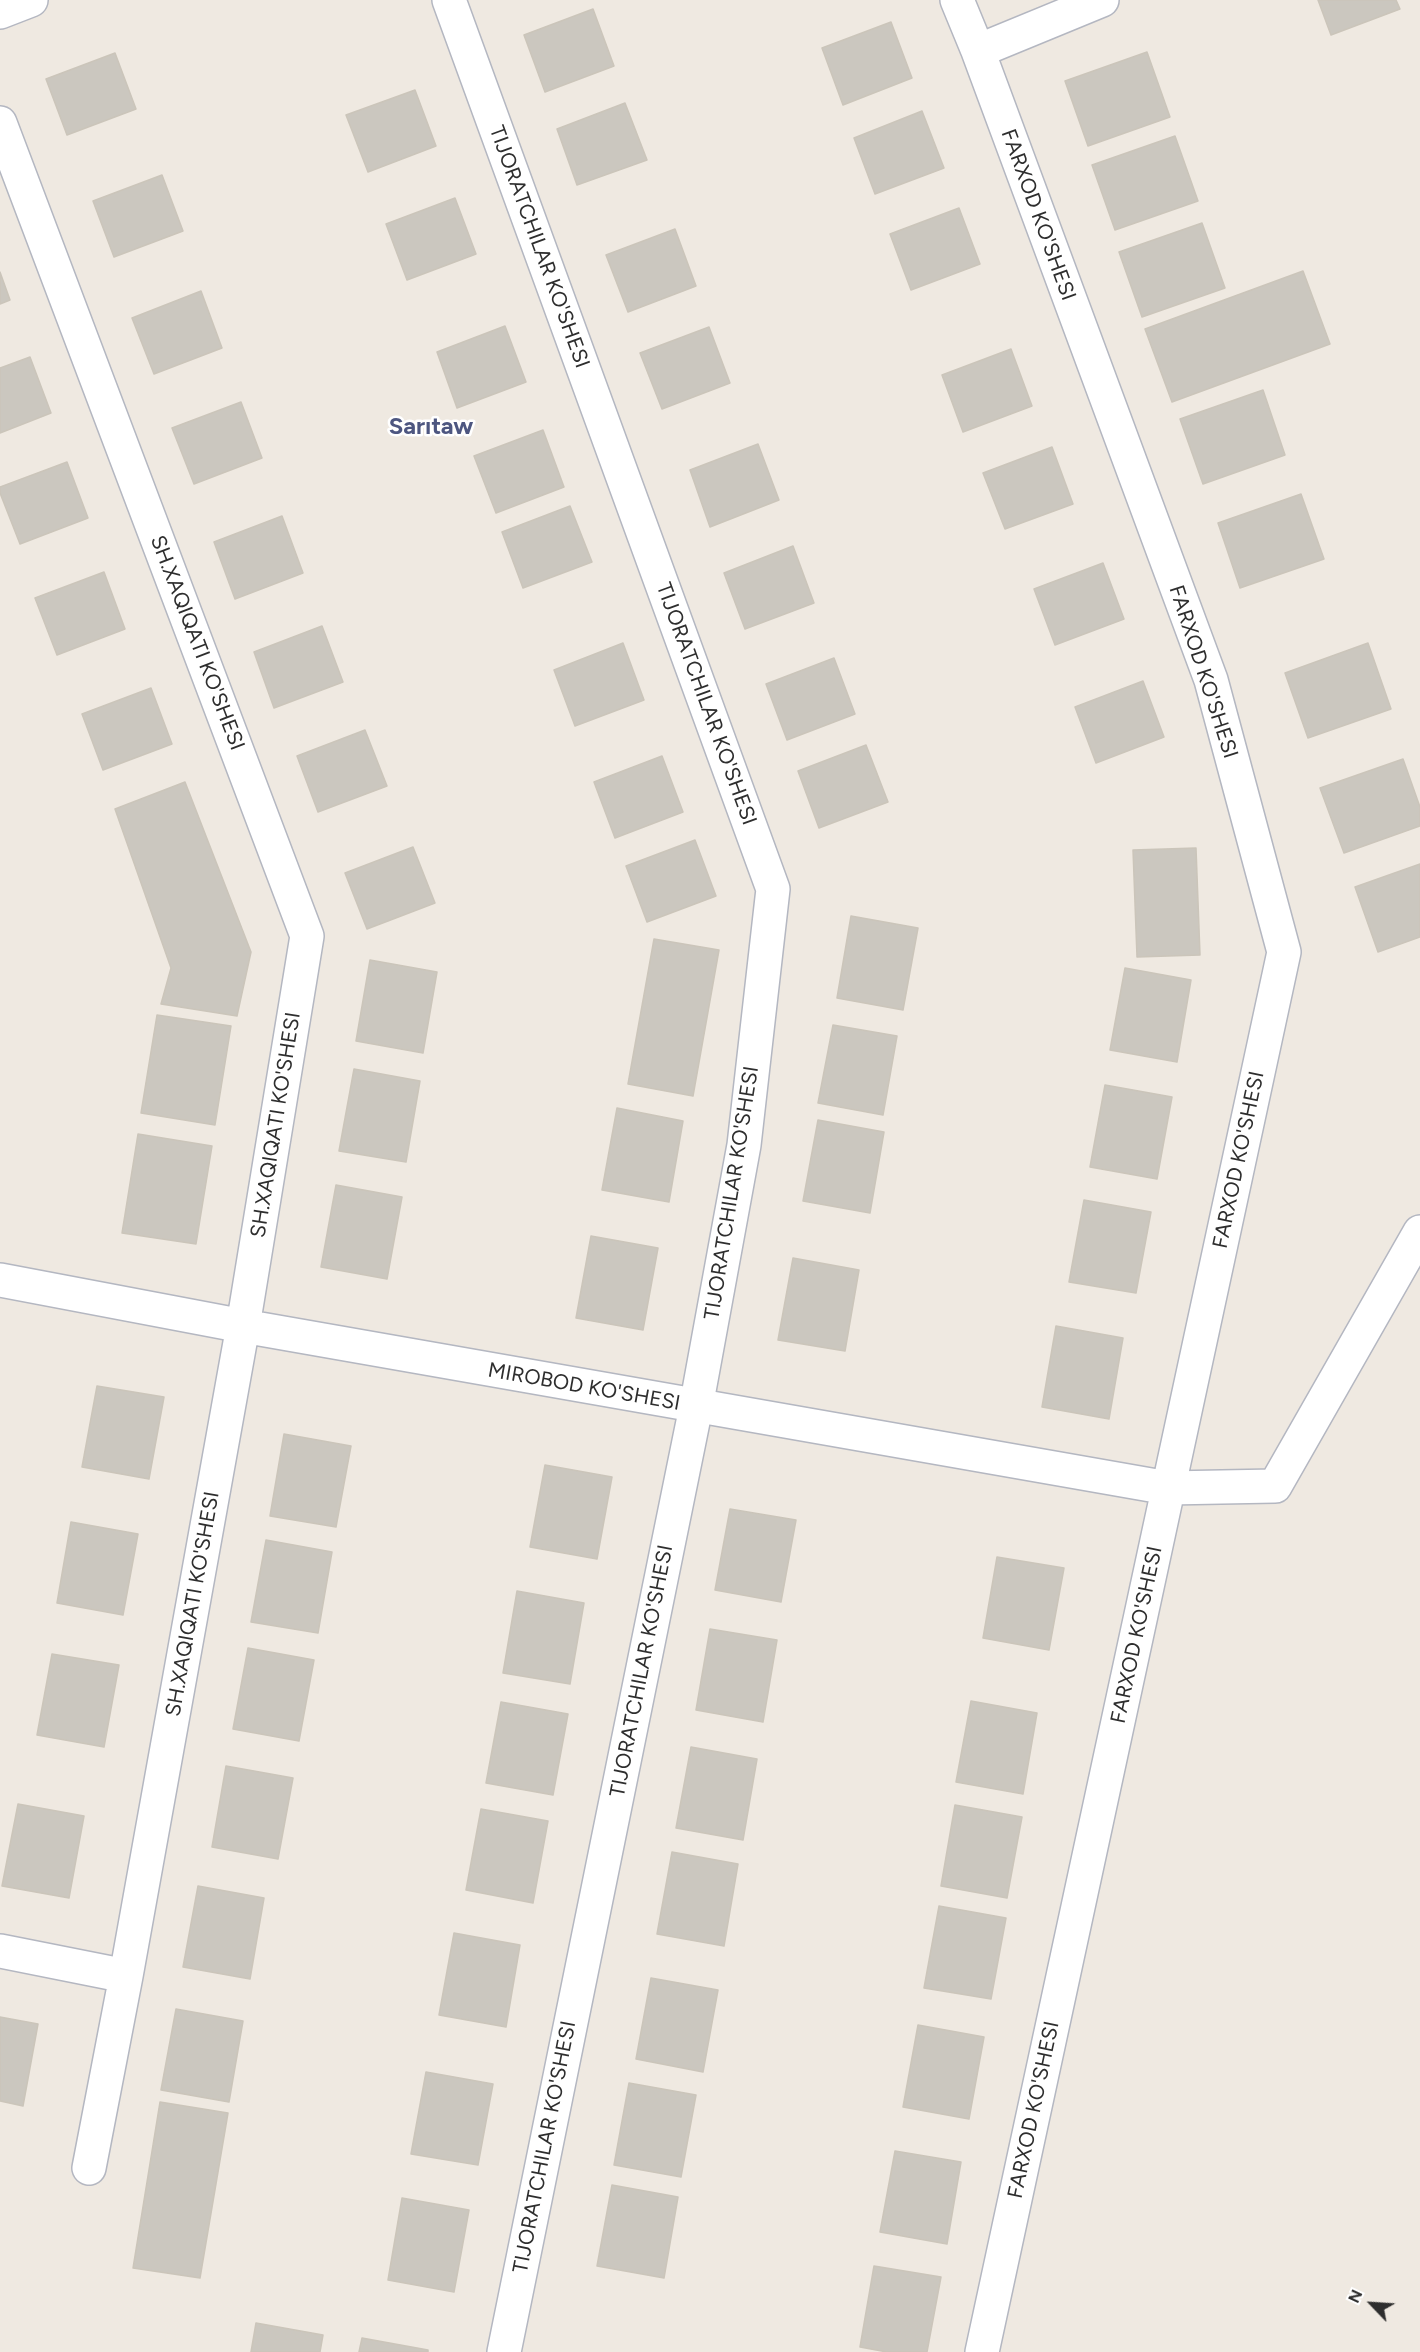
<!DOCTYPE html>
<html>
<head>
<meta charset="utf-8">
<style>
	body { margin:0 }
	#map { position:relative; width:1420px; height:2352px; overflow:hidden; background:#efe9e1; font-family:Figtree,sans-serif }
	canvas { display:block }
	.north { position:absolute; left:1342px; top:2274px; width:60px; height:60px; -webkit-text-stroke:4px #fff; paint-order:stroke; rotate:295deg; font-size:16px; font-weight:700; line-height:24px; text-align:center; color:#2e2e2e }
	.north::after { content:''; display:block; margin:auto; width:21px; height:27px; background:#2e2e2e; clip-path:polygon(50% 0,100% 100%,50% 72%,0 100%) }
</style>
</head>
<body>
<div id="map">
<canvas width="1420" height="2352"></canvas>
<div class="north">N</div>
</div>
<script>
const c = document.querySelector('canvas').getContext('2d');
c.lineJoin = 'round';
function fill(path, color) {
  c.fillStyle = color;
  c.fill(path, 'evenodd');
}
function trace(path, color, width, dash) {
  c.strokeStyle = color;
  c.lineWidth = width;
  c.lineCap = dash ? 'butt' : 'round';
  c.setLineDash(dash || []);
  c.stroke(path);
}
function label(font, color, halo, rows, align = 'center') {
  c.font = font + ' Figtree,sans-serif';
  c.lineWidth = 5;
  c.setLineDash([]);
  c.textBaseline = 'middle';
  c.strokeStyle = halo;
  c.fillStyle = color;
  for (const [text, x, y, turn = 0] of rows) {
    c.save();
    c.translate(x, y);
    c.rotate((+turn || 0) * Math.PI / 180);
    c.textAlign = isNaN(turn) ? turn : align;
    if (halo) c.strokeText(text, 0, 0);
    c.fillText(text, 0, 0);
    c.restore();
  }
}
const building = new Path2D(`
	M1318 0H1396L1400 9 1331 35Z
	M593 9 614 66 545 92 524 35Z
	M891 22 912 78 843 105 822 48Z
	M1147 52 1170 117 1088 146 1065 81Z
	M115 53 136 109 67 135 46 79Z
	M415 90 436 146 368 172 346 115Z
	M625 103 647 160 577 185 557 129Z
	M922 111 944 168 875 194 854 138Z
	M1175 136 1198 201 1115 230 1092 165Z
	M162 175 183 231 114 257 93 201Z
	M455 198 476 254 407 280 386 224Z
	M959 208 980 264 911 290 890 234Z
	M1202 223 1225 288 1142 317 1119 252Z
	M675 229 696 286 628 312 606 255Z
	M1303 271 1330 344 1172 402 1145 329Z
	M0 272 10 300 0 304Z
	M201 291 222 348 154 374 132 318Z
	M505 326 526 382 457 408 437 352Z
	M709 327 730 383 662 409 640 353Z
	M1011 349 1032 406 963 432 942 375Z
	M30 357 51 413 0 433V368Z
	M1263 390 1285 455 1203 484 1180 419Z
	M241 402 262 458 194 484 172 428Z
	M543 430 564 487 496 513 474 456Z
	M758 444 779 500 710 527 690 470Z
	M1052 447 1073 504 1005 529 983 473Z
	M67 462 88 518 20 544 0 493V487Z
	M1301 494 1324 559 1240 588 1218 523Z
	M570 506 592 562 523 588 502 532Z
	M282 516 303 573 235 599 214 542Z
	M793 546 814 603 745 629 724 573Z
	M1103 563 1124 619 1055 645 1034 589Z
	M104 572 125 629 57 655 35 598Z
	M322 626 343 682 274 708 254 652Z
	M623 643 644 700 575 726 554 670Z
	M1368 643 1391 709 1308 738 1285 673Z
	M834 658 855 714 787 740 766 684Z
	M1143 681 1164 737 1096 763 1075 707Z
	M151 688 172 744 103 770 82 714Z
	M365 730 387 786 318 812 297 756Z
	M866 745 888 802 819 828 798 771Z
	M662 756 683 812 615 838 594 782Z
	M1403 759 1420 807V826L1344 853 1320 788Z
	M185 782 251 952 237 1016 161 1004 171 968 115 809Z
	M695 840 716 896 647 922 626 866Z
	M413 847 435 903 367 929 345 873Z
	M1196 848 1200 955 1137 957 1133 850Z
	M1420 864V937L1378 952 1355 887Z
	M851 916 918 928 903 1010 837 998Z
	M654 939 719 950 693 1096 628 1084Z
	M370 960 437 972 423 1053 356 1041Z
	M1125 968 1191 980 1177 1062 1110 1050Z
	M157 1015 231 1026 215 1125 141 1113Z
	M833 1025 897 1036 883 1115 818 1103Z
	M354 1069 420 1081 406 1162 339 1151Z
	M1105 1085 1172 1097 1157 1179 1090 1167Z
	M617 1108 683 1121 669 1202 602 1190Z
	M818 1120 884 1132 870 1213 803 1201Z
	M138 1134 212 1146 196 1244 122 1233Z
	M336 1185 402 1197 387 1279 321 1267Z
	M1084 1200 1151 1212 1136 1293 1069 1282Z
	M591 1236 658 1248 643 1330 576 1318Z
	M793 1258 859 1270 845 1351 778 1340Z
	M1056 1326 1123 1338 1109 1419 1042 1407Z
	M97 1386 164 1397 149 1479 82 1467Z
	M284 1434 351 1446 336 1527 270 1516Z
	M545 1465 612 1477 597 1559 530 1547Z
	M730 1509 796 1520 781 1602 715 1590Z
	M71 1522 138 1534 123 1615 57 1603Z
	M266 1540 332 1552 318 1633 251 1622Z
	M997 1557 1064 1568 1049 1650 983 1638Z
	M517 1591 584 1603 570 1684 503 1673Z
	M710 1629 777 1640 763 1722 696 1710Z
	M248 1648 314 1660 299 1741 233 1729Z
	M52 1654 119 1665 104 1747 37 1735Z
	M971 1701 1037 1713 1023 1794 956 1782Z
	M501 1702 568 1714 553 1795 486 1783Z
	M691 1747 757 1759 743 1840 676 1828Z
	M226 1766 293 1778 278 1859 212 1847Z
	M18 1804 84 1816 69 1898 2 1886Z
	M955 1805 1022 1817 1007 1898 941 1886Z
	M481 1809 548 1821 533 1903 466 1890Z
	M672 1852 738 1864 724 1946 657 1934Z
	M198 1886 264 1898 250 1979 183 1967Z
	M939 1906 1006 1918 991 1999 924 1988Z
	M454 1933 520 1945 506 2027 439 2015Z
	M651 1978 718 1990 703 2072 636 2059Z
	M176 2009 243 2021 229 2102 161 2090Z
	M0 2017 38 2024 23 2106 0 2101Z
	M918 2025 984 2037 969 2119 903 2107Z
	M426 2072 493 2084 478 2165 411 2154Z
	M629 2083 696 2095 681 2177 614 2165Z
	M160 2102 228 2113 200 2278 133 2268Z
	M895 2151 961 2162 947 2244 880 2232Z
	M612 2185 678 2197 664 2278 597 2266Z
	M402 2198 469 2210 454 2292 388 2280Z
	M874 2266 941 2277 927 2352H887L860 2347Z
	M256 2323 323 2335 320 2352H251Z
	M362 2338 428 2350V2352H359Z`);
const minor = new Path2D(`
	M449 0 773 889 744 1145 696 1407 504 2352
	M957 0 978 51 1211 680 1284 952 982 2352
	M0 12 31 0
	M978 51 1102 0
	M0 123 307 936 243 1326 126 1976 89 2168
	M0 1280 243 1326 1168 1488 1275 1486 1420 1232
	M0 1951 126 1976`);
const streetNames = [
	["FARXOD KO'SHESI",1038,215,70],
	["TIJORATCHILAR KO'SHESI",539,247,70],
	["SH.XAQIQATI KO'SHESI",197,643,69],
	["FARXOD KO'SHESI",1203,672,72],
	["TIJORATCHILAR KO'SHESI",706,704,70],
	["SH.XAQIQATI KO'SHESI",276,1125,-81],
	["FARXOD KO'SHESI",1239,1160,-78],
	["TIJORATCHILAR KO'SHESI",732,1193,-81],
	["MIROBOD KO'SHESI",584,1387,10],
	["SH.XAQIQATI KO'SHESI",193,1604,-80],
	["FARXOD KO'SHESI",1137,1635,-78],
	["TIJORATCHILAR KO'SHESI",642,1671,-79],
	["FARXOD KO'SHESI",1034,2110,-78],
	["TIJORATCHILAR KO'SHESI",545,2147,-79]
];
const quarterNames = [
	["Sarıtaw",431,427]
];
fill(building, '#cbc7bf');
trace(building, '#cbc5ba', 1.5);
trace(minor, '#b4b7c1', 36);
trace(minor, '#fff', 33);
label('21px', '#2e2e2e', '#fff', streetNames);
label('bold 24px', '#4d5680', '#fff', quarterNames);
</script>
</body>
</html>
